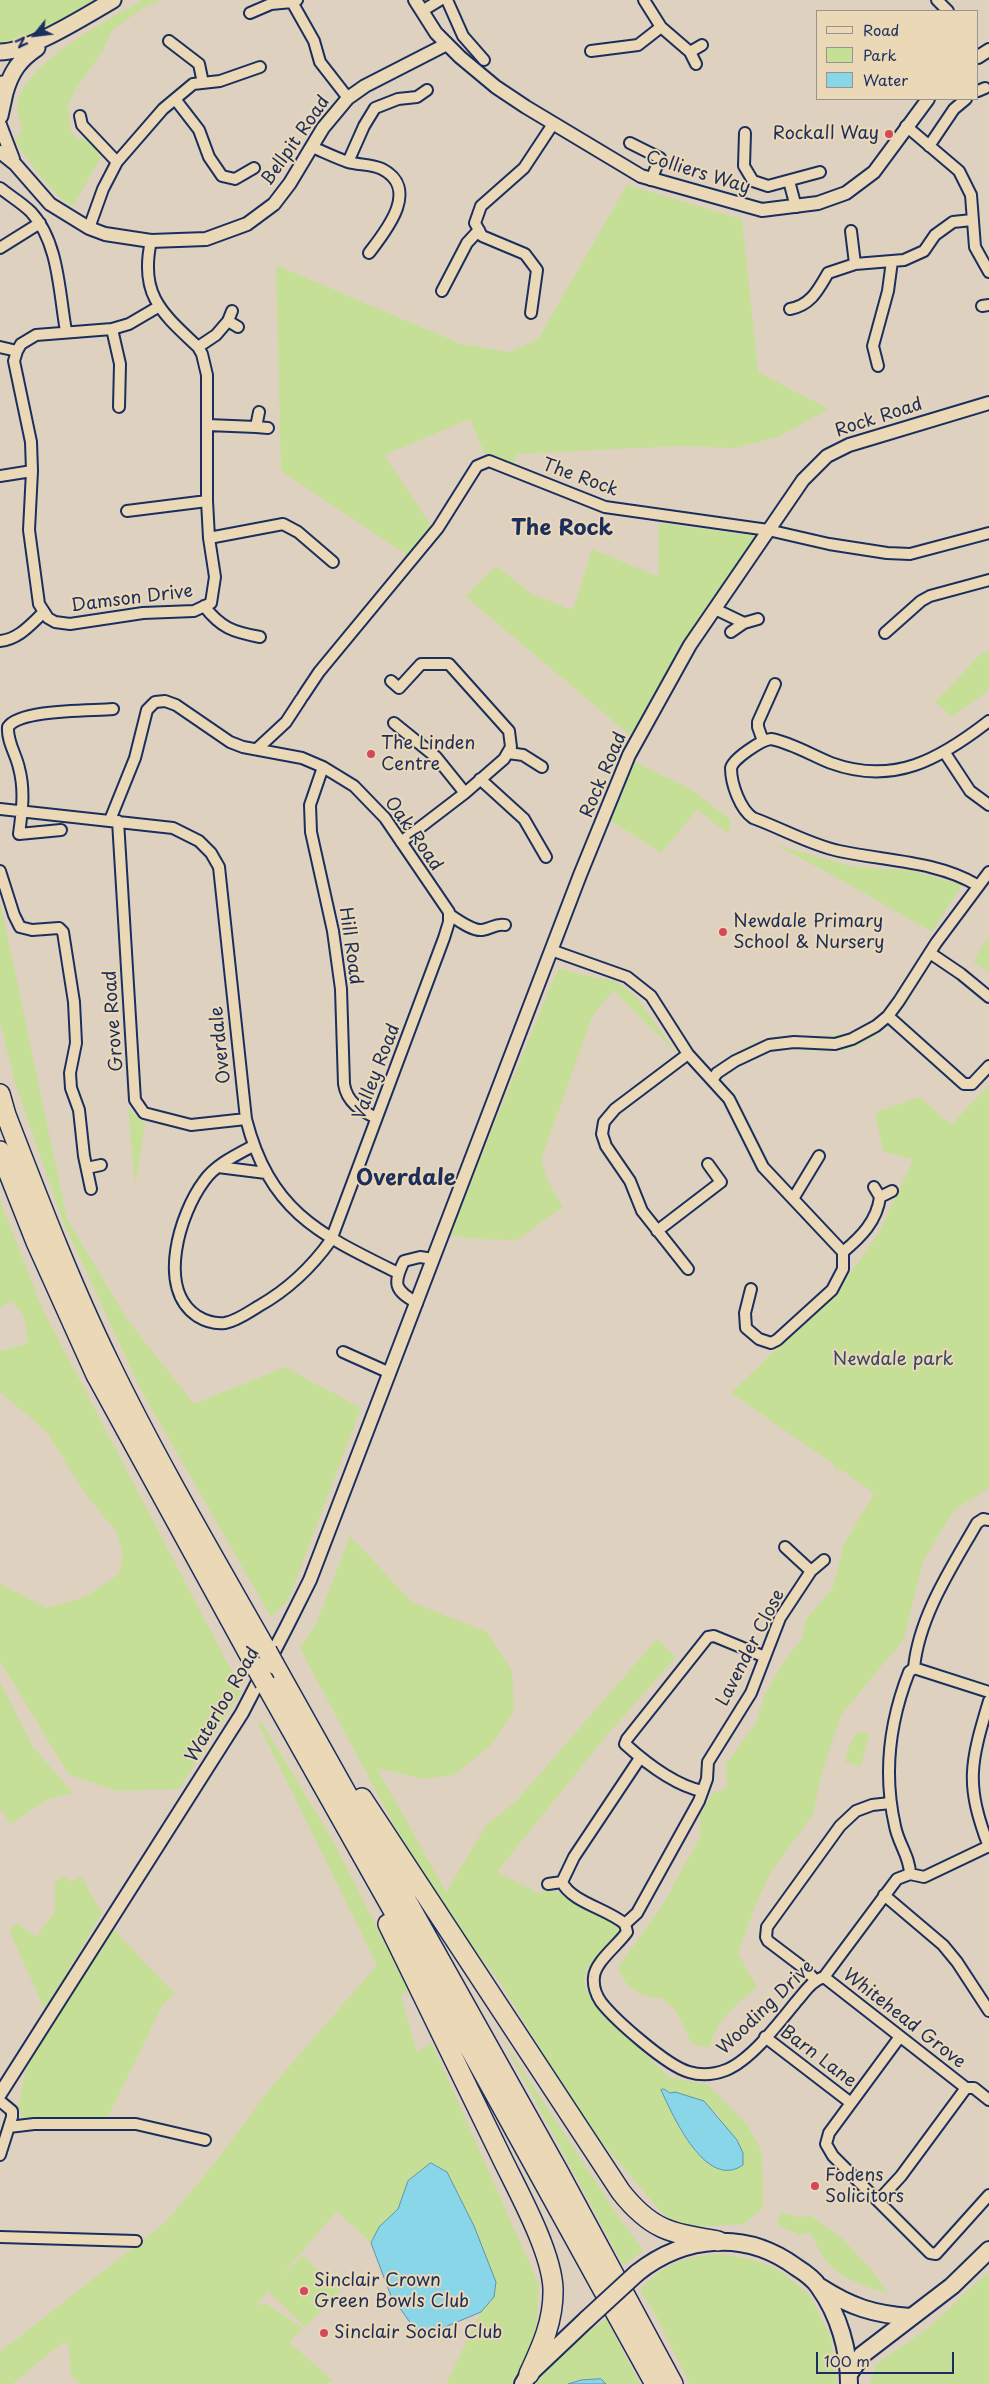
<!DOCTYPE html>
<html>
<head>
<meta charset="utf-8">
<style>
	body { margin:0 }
	#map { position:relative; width:989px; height:2384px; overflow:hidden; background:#dfd1c0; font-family:"Playpen Sans",sans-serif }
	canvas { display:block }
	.legend { position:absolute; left:816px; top:10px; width:162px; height:90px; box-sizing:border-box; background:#ebd8b6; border:1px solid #989493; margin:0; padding:6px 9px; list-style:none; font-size:15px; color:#1b2f5e }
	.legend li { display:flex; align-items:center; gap:10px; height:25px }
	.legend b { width:25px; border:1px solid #989493 }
	.north { position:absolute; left:10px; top:10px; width:50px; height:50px; -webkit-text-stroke:4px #ebd8b6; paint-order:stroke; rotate:241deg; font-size:14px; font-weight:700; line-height:20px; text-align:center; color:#1b2f5e }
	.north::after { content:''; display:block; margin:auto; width:18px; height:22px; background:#1b2f5e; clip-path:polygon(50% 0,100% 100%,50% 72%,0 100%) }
	.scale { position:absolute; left:816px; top:2352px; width:138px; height:22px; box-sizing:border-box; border:2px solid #1b2f5e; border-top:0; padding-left:6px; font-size:15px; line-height:18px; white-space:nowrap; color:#1b2f5e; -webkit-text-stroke:4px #ebd8b6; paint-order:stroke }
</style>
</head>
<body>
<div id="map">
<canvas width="989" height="2384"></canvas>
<ul class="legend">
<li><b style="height:6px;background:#ebd8b6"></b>Road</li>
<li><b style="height:14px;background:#c5df96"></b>Park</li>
<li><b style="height:14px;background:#89d6e8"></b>Water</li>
</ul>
<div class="north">N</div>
<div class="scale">100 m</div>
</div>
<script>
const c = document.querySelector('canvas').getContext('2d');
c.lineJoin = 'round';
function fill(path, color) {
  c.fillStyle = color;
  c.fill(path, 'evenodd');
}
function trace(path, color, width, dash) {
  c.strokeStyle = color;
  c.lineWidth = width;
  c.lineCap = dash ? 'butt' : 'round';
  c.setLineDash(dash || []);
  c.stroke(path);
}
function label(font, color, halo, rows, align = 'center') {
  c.font = font + ' "Playpen Sans",sans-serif';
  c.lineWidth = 4;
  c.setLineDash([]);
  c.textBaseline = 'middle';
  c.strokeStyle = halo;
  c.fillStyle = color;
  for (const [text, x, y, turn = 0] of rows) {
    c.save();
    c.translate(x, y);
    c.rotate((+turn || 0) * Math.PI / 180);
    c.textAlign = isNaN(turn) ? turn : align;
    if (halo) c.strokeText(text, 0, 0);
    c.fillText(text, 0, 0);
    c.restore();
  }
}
const green = new Path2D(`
	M0 0H100L37 36 0 47Z
	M142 0H162L145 7 112 30 103 50 74 92 68 106 71 131 76 138 88 139 101 157 73 207C48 190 32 165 15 141L22 131C21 123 15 109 18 101 29 60 107 21 142 0Z
	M627 185 742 219 758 372 829 409 778 437 736 448 680 446 517 454 509 474 491 468 470 419 384 455 434 530 410 560 404 553 281 471 276 265 461 344 510 352 538 339Z
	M658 523 757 536 708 606 631 736 465 596 497 566 531 594 573 610 592 549 659 577Z
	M989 650V690L952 717 935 702 980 655Z
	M632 761 689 788 731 820 728 833 697 810 661 853 610 820Z
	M775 845 854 867 910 870 962 885 932 932 836 877Z
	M0 900 67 1219 127 1319 194 1404 285 1367 361 1408 288 1601 271 1617 140 1388 62 1219 16 1086 0 1023Z
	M989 936V972L973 961Z
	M929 941 936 943C934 963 922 978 912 994 894 1022 871 1048 835 1051 815 1052 794 1048 774 1051 754 1055 738 1070 717 1073 724 1059 730 1055 744 1048 756 1042 769 1036 783 1036 812 1034 838 1041 865 1026 894 1008 910 969 929 941Z
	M560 968 582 975 616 981 636 997 677 1054 613 990 592 1017 541 1160 547 1179 563 1207 517 1240 474 1239 449 1235 554 978Z
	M989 1085V1488L954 1510 923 1561 904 1639 841 1715 822 1772 813 1814 770 1874 755 1906 738 1954 757 1987C737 2005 715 2020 710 2048L692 2044C684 2029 680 2012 666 2001 662 1997 657 1998 651 1997 634 1994 624 1984 618 1968L665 1901 687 1860 693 1852 700 1836V1815L712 1794 727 1788 726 1764 756 1723 765 1694 783 1663 803 1637 805 1620 833 1588 844 1544 874 1493 840 1469 836 1472 835 1465 731 1393 841 1286 878 1234 913 1160 883 1151 876 1117 877 1112 920 1097 951 1125Z
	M128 1108 145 1124 135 1186Z
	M0 1200 43 1310 242 1691 179 1789 116 1791 68 1774 0 1661V1584L47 1608 85 1597 119 1574 123 1556 117 1532 88 1498 46 1431 0 1392V1351L28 1343 24 1316 13 1302 4 1304 0 1310Z
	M350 1536 412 1602 487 1632 512 1671 514 1712 491 1745 454 1775 422 1779 377 1768 446 1892 486 1826 517 1800 657 1639 676 1657 607 1735 497 1872 540 1894 545 1888 559 1893 622 1928 588 1967 584 1978 587 1992 599 2010 669 2077 708 2085 747 2124 762 2152 763 2207 744 2224 691 2227 664 2215 588 2126 497 1978 453 1923 403 1842 300 1648 316 1624ZM664 2089 670 2093 704 2101 720 2117 697 2155 661 2090Z
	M0 1682 33 1747 73 1793 47 1800 10 1824 0 1808Z
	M257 1721 262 1723 332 1839 409 1990 401 1996 417 2052 432 2043 539 2285 535 2348 511 2384H446L481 2312 494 2297 474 2226 447 2172 431 2163 408 2181 398 2209 379 2227 371 2243 337 2211 276 2282 303 2255 340 2291 305 2327 268 2291 256 2306 266 2303 303 2329 289 2342 333 2381 327 2384H79L71 2375 69 2350 65 2341 12 2384H0V2352L166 2222 218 2159 268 2091 377 1965Z
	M857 1732 869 1733 861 1766 845 1762 849 1746Z
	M65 1876 69 1882 81 1876 102 1913 45 2010 9 1930 17 1923 36 1937 55 1912V1882Z
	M113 1929 175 1994 163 2004 108 2117 24 2120 18 2108 26 2068Z
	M502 2039 618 2216 644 2251 623 2265Z
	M781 2212 797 2217 811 2216 843 2239 875 2274 888 2293C862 2286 839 2279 823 2257 818 2249 815 2240 809 2232L801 2235 777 2225Z
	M720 2254 750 2259 777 2269 809 2294 831 2338 837 2384H690L657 2317 640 2290C667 2262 683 2257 720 2254Z
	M989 2271V2384H870L876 2364 927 2329Z
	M606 2318 640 2384H606L601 2379 581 2380 568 2384H536L550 2364Z`);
const water = new Path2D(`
	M664 2089 670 2093 675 2092 704 2101 737 2140 743 2153V2165C706 2191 673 2116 661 2090Z
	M431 2163 447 2172 474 2226 496 2282 494 2297 481 2312 433 2332H417L391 2296 371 2243 379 2227 398 2209 408 2181Z
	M601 2379 606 2384H568L581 2380Z`);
const minor = new Path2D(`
	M297 0 292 2 314 41 320 62 348 98
	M447 0 463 36 484 60
	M644 0 661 27 690 52 696 64
	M937 0 948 11
	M422 11 440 0
	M250 13 271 4 292 2
	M169 41 199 64 203 83
	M591 51 638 45 661 27
	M690 52 702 45
	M978 91 985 88
	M175 99 199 130 209 157 222 176 235 179 254 168
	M80 116 82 125 117 162
	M906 126 959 171 971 195 975 247 989 272
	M745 133 744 166 753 181 768 186 820 172
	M630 143 660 158 651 180
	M929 146 954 109 966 99
	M312 147C324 152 336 158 348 162 358 165 372 164 382 169 421 189 385 232 369 253
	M348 162 364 126 375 108 398 99 417 97 427 90
	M789 181 796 207
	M0 188C10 196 22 203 31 212 59 242 59 293 66 331
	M89 228 103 189 117 162 163 109 193 84 220 81 260 67
	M851 231 855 264
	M151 241C139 295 162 313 198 347L202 354 207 375V501L209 538 215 577 211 603 194 611 143 613 70 624 55 622 48 618 39 604 29 530 32 471 31 442 14 361 17 351 21 344 36 335 112 329 129 324 158 307
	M0 248 40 223
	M442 291 467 243 479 230
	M982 306 989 305
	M790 309C811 305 818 290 828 273L855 264 904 260 924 251 935 235 953 222 972 220
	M232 311 228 321 238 327
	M531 313 537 270 525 254 482 236 475 223 481 206 524 168 553 124
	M112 329 120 364 119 407
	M0 347 17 351
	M198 347 216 335 228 321
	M878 366 873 346 888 291 892 261
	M259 412 256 427 268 428
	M208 425 256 427
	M0 476 32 471
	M127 511 207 501
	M209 538 283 524 298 532 333 562
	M204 606C221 628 233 632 260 637
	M715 609 744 623
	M731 632 744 623 758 619
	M885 633 921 601 930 596 989 580
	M0 641C19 639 30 625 44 612
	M391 681 399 688 421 664H449L509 731 511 747 504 759 465 793 401 842
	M303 696 319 672 438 528 477 466 489 461 605 507 768 530 829 544 887 553 910 554 989 533
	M394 723 436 757 465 793
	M763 741 758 727V722L775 684
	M258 748 286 722 301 699
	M508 753 523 755 542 767
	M945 753 970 791 989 805
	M323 767 310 805 311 832 333 931 341 989 344 1084C347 1103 361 1110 376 1118
	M480 779 524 819 546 857
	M0 809 173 828 199 841 211 853 219 867 246 1119C270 1212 319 1234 398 1273
	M110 820 135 758 147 710 155 702 165 701 176 705 230 742 243 747 302 758 323 767 354 786 385 818 449 912V922L444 938 331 1240C311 1268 289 1289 259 1306 249 1312 237 1321 225 1323 215 1324 205 1321 197 1316 156 1289 180 1213 204 1181 215 1165 236 1155 253 1146
	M118 821 135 1100 144 1113 191 1125 246 1119
	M61 830 19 834C22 812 25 790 19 768 16 754 7 742 8 727 20 709 91 711 113 709
	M0 871 14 915 20 927 32 930 59 928 63 932 74 1002 76 1043 70 1073 71 1088 79 1110 84 1156 91 1189
	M977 885C937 861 885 861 839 851 810 845 781 828 753 818 740 809 731 784 731 768 733 759 761 740 771 739 792 743 811 755 831 763 894 786 940 759 989 721
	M450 915C458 920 472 931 482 930 491 929 496 923 505 925
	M551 950 627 977 651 996 688 1054 729 1099 763 1167 843 1252V1269L832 1290 777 1340 771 1343 759 1339 746 1328 745 1313 751 1289
	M930 953 961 974 989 997
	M888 1016 964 1084H972L989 1066
	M688 1054 615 1109 604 1122 602 1134 606 1146 630 1181 642 1211 688 1269
	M713 1079 717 1073 735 1061 769 1045 794 1042 835 1044 852 1039 876 1026 888 1016 899 1001 936 943 989 872
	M218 1167 266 1173
	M87 1168 101 1165
	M874 1187 880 1197 892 1191
	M793 1199 819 1156
	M657 1231 721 1182 708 1164
	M843 1252C861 1237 877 1221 880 1197
	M417 1303C394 1290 393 1284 404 1261L420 1257 433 1259
	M343 1352 390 1373
	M785 1547 811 1571
	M914 1668 989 1692
	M989 1701C970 1764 965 1784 989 1847
	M702 1791C674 1785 646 1763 625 1744L627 1739 708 1637 714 1636 765 1657
	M910 1874C910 1857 898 1843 895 1826 883 1773 889 1723 909 1672L914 1668C919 1616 952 1567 977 1523L983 1519 989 1520
	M548 1884 562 1882
	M884 1895 943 1945 957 1962 989 2011
	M625 1924 627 1932C618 1945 595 1962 594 1977 593 1985 596 1995 601 2002 615 2020 667 2066 689 2072 702 2076 713 2075 726 2070 751 2060 779 2023 796 2002 805 1992 811 1981 824 1977L897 1879 910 1874 924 1877 989 1846
	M625 1924 637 1913 699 1801 707 1779 708 1762 751 1693 780 1618 811 1571 824 1560
	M625 1924C608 1909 571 1902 562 1882L574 1857 640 1758
	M824 1977 966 2088H974L989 2100
	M815 1980 805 1969 768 1941 766 1937 767 1927 840 1826 856 1811 872 1805 890 1803
	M765 2037 851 2103
	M899 2038 829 2133 826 2144 833 2156 930 2253 936 2254 989 2195
	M0 2101 12 2111V2117L0 2155
	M9 2127 34 2124H136L205 2140
	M878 2201 901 2176 966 2088
	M0 2237 136 2241`);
const tertiary = new Path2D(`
	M415 0 436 33 460 57 496 87 526 107 641 176 762 210 818 203 846 193 874 172 928 99
	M978 57 989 50
	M0 125 13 159
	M0 152 15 164 50 204 89 228 105 234 151 241 206 239 247 224 274 204 290 183 323 128 348 98 365 86 447 44
	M0 2094 242 1713 287 1626 310 1580 580 875 629 755 690 645 803 480 827 456 849 445 989 403`);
const secondary = new Path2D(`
	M0 52C29 52 87 15 113 0
	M5 93C11 72 19 60 37 48
	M0 116 5 93 2 84`);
const primary = new Path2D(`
	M637 2273C685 2235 746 2230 796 2267 804 2272 814 2279 819 2287 839 2315 849 2350 849 2384
	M820 2287C851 2307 873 2314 910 2317
	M849 2374 862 2355 952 2286 989 2250
	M523 2384 529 2374 587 2319`);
const motorway = new Path2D(`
	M0 1094 6 1115C38 1198 70 1282 109 1362 157 1461 213 1556 267 1651
	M0 1151 36 1242 96 1375 256 1667
	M274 1664 558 2171 673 2384
	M265 1683 420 1958 655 2384
	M362 1798 621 2192C652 2231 671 2233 718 2241
	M388 1924C425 2000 462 2076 499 2152 516 2188 551 2249 553 2288 554 2320 542 2346 529 2374`);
const primaryBridge = new Path2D(`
	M587 2319 637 2273`);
const motorwayBridge = new Path2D(`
	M267 1651 274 1664
	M256 1667 265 1683`);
const markers = [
	[889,134,5,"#d1495b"],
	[371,754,5,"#d1495b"],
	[723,932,5,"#d1495b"],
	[815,2186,5,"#d1495b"],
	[304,2291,5,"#d1495b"],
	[324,2333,5,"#d1495b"]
];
const poiNames = [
	["Rockall Way",879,134,"right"],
	["The Linden",381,744],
	["Centre",381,765],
	["Newdale Primary",733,922],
	["School & Nursery",733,943],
	["Fodens",825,2176],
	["Solicitors",825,2197],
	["Sinclair Crown",314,2281],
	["Green Bowls Club",314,2302],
	["Sinclair Social Club",334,2333]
];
const streetNames = [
	["Bellpit Road",296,141,-55],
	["Colliers Way",698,173,17],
	["Rock Road",879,418,-18],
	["The Rock",580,478,20],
	["Damson Drive",132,599,-7],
	["Rock Road",604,775,-67],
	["Oak Road",413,834,55],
	["Hill Road",350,946,82],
	["Grove Road",114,1021,-94],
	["Overdale",221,1045,-96],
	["Valley Road",377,1072,-69],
	["Lavender Close",751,1648,-63],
	["Waterloo Road",223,1705,-60],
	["Wooding Drive",766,2008,-44],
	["Whitehead Grove",904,2019,38],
	["Barn Lane",818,2057,37]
];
const parkNames = [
	["Newdale park",893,1360]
];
const districtNames = [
	["The Rock",562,529],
	["Overdale",406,1179]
];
fill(green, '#c5df96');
fill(water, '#89d6e8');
trace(water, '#5d93b1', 1);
trace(minor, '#1b2f5e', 14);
trace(tertiary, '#1b2f5e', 16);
trace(secondary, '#1b2f5e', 19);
trace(primary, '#1b2f5e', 20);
trace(motorway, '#1b2f5e', 22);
trace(minor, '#ebd8b6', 10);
trace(tertiary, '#ebd8b6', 12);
trace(secondary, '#ebd8b6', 15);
trace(primary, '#ebd8b6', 16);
trace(motorway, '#ebd8b6', 19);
trace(primaryBridge, '#1b2f5e', 20, []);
trace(motorwayBridge, '#1b2f5e', 22, []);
trace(primaryBridge, '#ebd8b6', 16);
trace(motorwayBridge, '#ebd8b6', 19);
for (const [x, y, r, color] of markers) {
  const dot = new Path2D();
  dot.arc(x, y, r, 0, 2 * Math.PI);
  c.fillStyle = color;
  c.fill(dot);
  trace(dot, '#ebd8b6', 2);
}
label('18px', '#1b2f5e', '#ebd8b6', poiNames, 'left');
label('18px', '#1b2f5e', '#ebd8b6', streetNames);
label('18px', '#344966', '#ebd8b6', parkNames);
label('bold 22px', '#1b2f5e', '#ebd8b6', districtNames);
</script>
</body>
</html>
